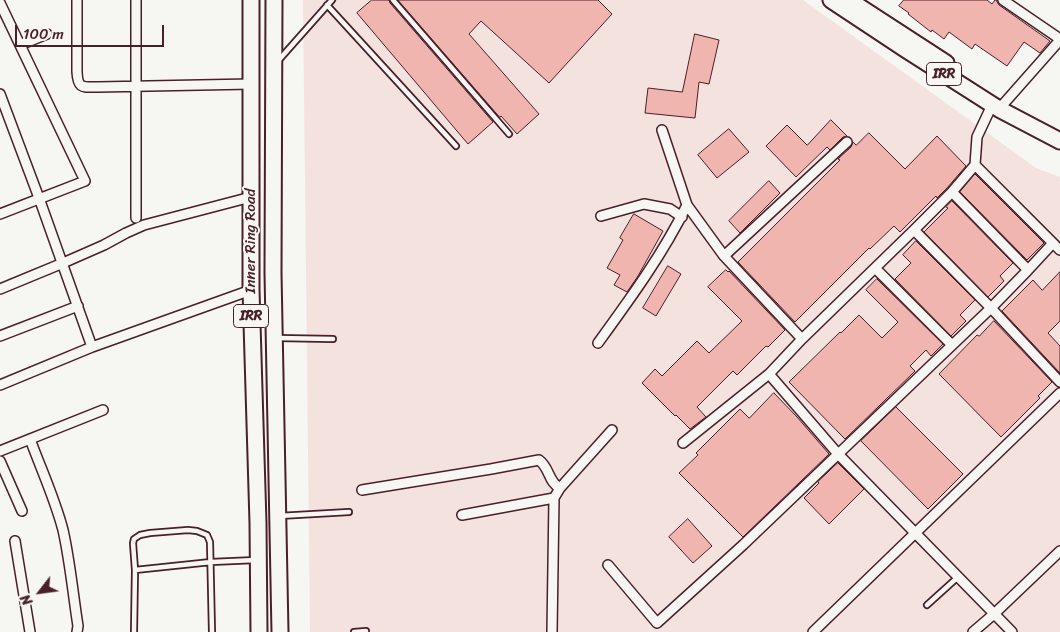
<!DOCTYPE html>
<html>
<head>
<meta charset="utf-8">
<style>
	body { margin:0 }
	#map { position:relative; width:1060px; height:632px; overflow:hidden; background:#f6f6f2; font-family:Sriracha,sans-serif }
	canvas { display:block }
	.north { position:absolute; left:15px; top:567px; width:50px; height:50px; -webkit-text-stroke:4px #f6f6f2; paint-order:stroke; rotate:240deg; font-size:14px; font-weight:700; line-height:20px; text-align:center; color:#4a1f2b }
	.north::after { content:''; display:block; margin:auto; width:18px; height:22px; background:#4a1f2b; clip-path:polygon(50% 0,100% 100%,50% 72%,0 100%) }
	.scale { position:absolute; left:15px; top:25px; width:149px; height:22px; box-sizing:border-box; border:2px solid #4a1f2b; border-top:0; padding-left:6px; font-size:15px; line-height:18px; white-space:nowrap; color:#4a1f2b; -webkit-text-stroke:4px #f6f6f2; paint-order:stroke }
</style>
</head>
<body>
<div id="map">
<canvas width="1060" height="632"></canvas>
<div class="north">N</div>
<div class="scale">100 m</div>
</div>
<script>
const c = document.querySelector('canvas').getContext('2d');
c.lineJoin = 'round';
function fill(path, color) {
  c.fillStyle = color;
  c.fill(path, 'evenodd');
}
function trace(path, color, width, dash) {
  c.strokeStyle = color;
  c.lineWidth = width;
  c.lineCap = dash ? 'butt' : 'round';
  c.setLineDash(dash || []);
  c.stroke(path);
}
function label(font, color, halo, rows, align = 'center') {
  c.font = font + ' Sriracha,sans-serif';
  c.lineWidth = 4;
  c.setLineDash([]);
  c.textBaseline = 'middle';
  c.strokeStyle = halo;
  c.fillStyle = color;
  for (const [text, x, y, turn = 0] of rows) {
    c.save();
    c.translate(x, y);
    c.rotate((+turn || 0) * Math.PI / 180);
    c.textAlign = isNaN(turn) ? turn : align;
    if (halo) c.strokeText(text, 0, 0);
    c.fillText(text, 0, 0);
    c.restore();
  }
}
const built = new Path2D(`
	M303 0H803L1036 168 1060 177V632H310Z`);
const building = new Path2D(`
	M372 0H389L390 3 493 122 468 144 357 13Z
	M398 0H598L612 14 549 83 481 21 469 34 539 114 517 134 501 116 500 117Z
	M904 0H987L992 4 995 0H996L999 5 1050 41 1040 53 1024 42 1007 66 975 44 972 49 949 32 944 39 932 30 931 32 908 14 909 13 899 6Z
	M695 34 719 40 709 84 699 82 695 118 645 113 648 88 682 92Z
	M831 120 847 136 843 137 830 150 827 147 796 177 766 146 787 125 807 145Z
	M729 129 749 152 717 178 698 155Z
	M869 133 905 169 937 136 966 166 947 188 937 198 936 196 900 232 894 226 870 249 869 248 795 322 738 262 840 160 838 159 851 147 853 142 856 145Z
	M975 174 1044 243 1027 260 960 192Z
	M769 181 780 193 740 233 729 221Z
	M952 201 1013 263 1000 276 1004 281 988 297 924 232 948 208 946 207Z
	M634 214 663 231 638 276 627 292 614 285 620 275 607 268 623 240 620 238Z
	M916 241 975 300 960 315 966 321 951 336 895 279 911 263 903 255Z
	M668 266 681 274 656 316 643 308Z
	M726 270 728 272 729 271 785 330 768 347 766 346 737 375 733 371 697 407 706 417 690 429 676 415 675 416 642 383 655 369 662 376 697 341 709 353 742 321 708 287Z
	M1060 272V321L1048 333 1060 346V373L1002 311 1033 280 1042 290Z
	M877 279 943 344 931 356 926 350 910 366 915 371 845 439 789 382 840 332 841 333 859 315 882 338 898 322 866 290Z
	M994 321 1052 382 1038 396 1040 398 1001 437 939 374 977 335 979 336Z
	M774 393 797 417 829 454 743 537 679 473 698 455 696 453 740 409 749 418Z
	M896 407 963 474 928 509 861 441Z
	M838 463 864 489 829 524 804 498 819 483 818 482Z
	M688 519 712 546 693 563 669 537Z`);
const service = new Path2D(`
	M393 0 509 134
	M327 5 456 146
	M278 61 332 0
	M277 338 333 339
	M279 516 349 512
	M135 570 211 562 256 560
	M927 605 958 577
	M134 632 135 570 133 543 134 539 140 535 150 533 188 530 197 531 207 535 210 542 212 632
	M354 632 366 631`);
const minor = new Path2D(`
	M77 0V72C78 89 82 87 98 87L251 84
	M136 0V218
	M1003 0 1060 39
	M0 3 85 181 0 214
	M20 45 47 34
	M0 94 39 198 92 347
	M999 109 1060 40
	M662 130 687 205 724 256 802 339
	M975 165 1060 250
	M952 192 1028 270
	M601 216 644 204 670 209 682 217
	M914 230 991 308 1060 382
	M724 256 847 142
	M875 268 952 345
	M0 289 63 263 104 245 126 233 144 225 251 197
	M0 336 78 306
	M598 343C630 299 663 254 687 205
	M769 374 838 454 1012 632
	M0 385 92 347 251 290
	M30 439C41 469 55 499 63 530 70 561 73 594 78 626L77 632
	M683 443 769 374 802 339 914 230 952 192 975 165 977 137 992 105
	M0 451 103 410
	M0 461 22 511
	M362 490 491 469 539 460C550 468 548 482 560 488
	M462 515 554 498
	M15 541 30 632
	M608 565 657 623 743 545 991 308 1028 270 1053 243
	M552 632 554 498 560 488 612 430
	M813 632 1060 393
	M973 632 994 614 1060 551`);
const primary = new Path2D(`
	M831 0 905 49 999 109 1060 141
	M849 0 946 63`);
const trunk = new Path2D(`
	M251 0V290L258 523 259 632
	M274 0 273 273 280 632`);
const shields = [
	[944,74,35],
	[251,316,35]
];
const shieldNames = [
	["IRR",944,74],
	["IRR",251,316]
];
const streetNames = [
	["Inner Ring Road",251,241,-90]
];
fill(built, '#f4e2de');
fill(building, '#f0b5af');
trace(building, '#4a1f2b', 1);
trace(service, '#4a1f2b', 8);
trace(minor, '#4a1f2b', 12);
trace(primary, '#4a1f2b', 19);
trace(trunk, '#4a1f2b', 19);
trace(service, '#f6f6f2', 4.5);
trace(minor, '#f6f6f2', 9);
trace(primary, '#f6f6f2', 15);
trace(trunk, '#f6f6f2', 15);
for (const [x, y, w] of shields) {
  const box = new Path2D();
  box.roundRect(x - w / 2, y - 11.5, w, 23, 4);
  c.fillStyle = '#f6f6f2';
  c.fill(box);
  trace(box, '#4a1f2b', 1);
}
label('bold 14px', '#4a1f2b', null, shieldNames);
label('15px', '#4a1f2b', '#f6f6f2', streetNames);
</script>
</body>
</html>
